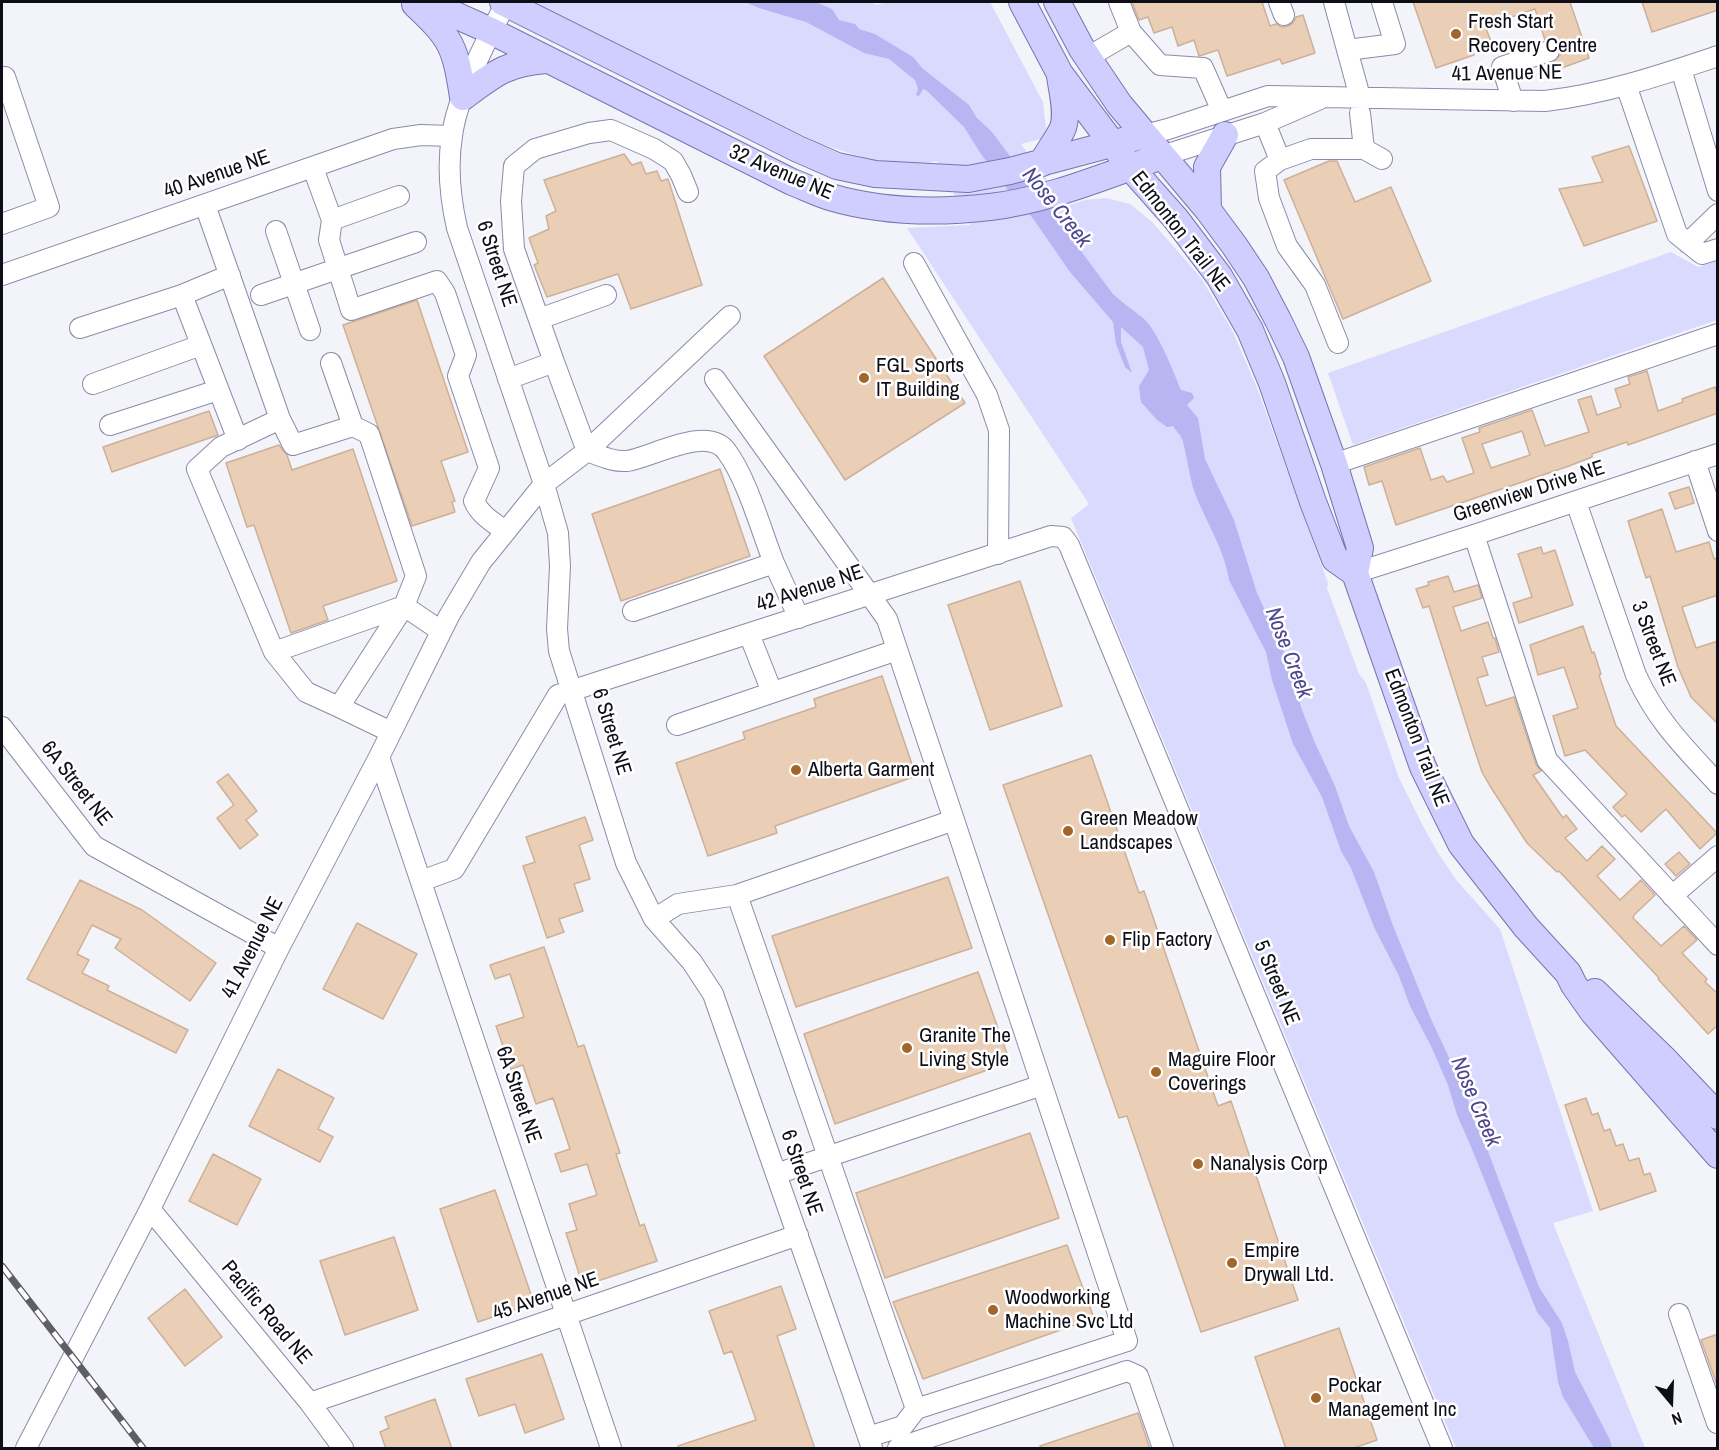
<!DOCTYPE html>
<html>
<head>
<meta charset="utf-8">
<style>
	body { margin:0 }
	#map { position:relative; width:1719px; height:1450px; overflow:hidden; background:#f3f3fa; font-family:"Archivo Narrow",sans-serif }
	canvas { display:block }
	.frame { position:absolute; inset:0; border:3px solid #0e0e18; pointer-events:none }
	.north { position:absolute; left:1641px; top:1372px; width:60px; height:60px; -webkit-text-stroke:4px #fff; paint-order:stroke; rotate:161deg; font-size:16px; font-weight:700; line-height:24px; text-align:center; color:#0e0e18 }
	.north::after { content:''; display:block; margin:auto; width:21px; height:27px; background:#0e0e18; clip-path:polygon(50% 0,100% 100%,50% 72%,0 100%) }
</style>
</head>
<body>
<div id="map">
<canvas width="1719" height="1450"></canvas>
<div class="frame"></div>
<div class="north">N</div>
</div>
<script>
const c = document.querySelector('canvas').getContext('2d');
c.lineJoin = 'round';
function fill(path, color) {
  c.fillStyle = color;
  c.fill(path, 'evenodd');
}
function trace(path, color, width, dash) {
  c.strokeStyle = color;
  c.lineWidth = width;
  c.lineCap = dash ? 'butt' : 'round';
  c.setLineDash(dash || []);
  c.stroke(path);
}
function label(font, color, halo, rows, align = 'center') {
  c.font = font + ' "Archivo Narrow",sans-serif';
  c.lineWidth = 5;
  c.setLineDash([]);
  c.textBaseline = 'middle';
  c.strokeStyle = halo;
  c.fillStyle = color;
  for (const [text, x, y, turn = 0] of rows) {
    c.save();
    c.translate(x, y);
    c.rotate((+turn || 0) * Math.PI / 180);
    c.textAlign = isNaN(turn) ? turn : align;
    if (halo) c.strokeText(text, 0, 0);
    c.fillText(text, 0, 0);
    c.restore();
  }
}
const green = new Path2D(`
	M527 2H870L877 5 888 2H990L1043 102 1046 129 1041 139 1021 144 1066 206 1085 200 1106 198 1130 204 1152 222 1201 278 1232 330 1257 388 1328 583 1327 588 1359 674 1366 683 1399 778 1423 826 1438 853 1457 881 1500 929 1593 1211 1553 1223 1645 1448H1456L1071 518 1089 504 907 228 970 225 937 161C896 170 857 156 819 143Z
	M1671 252 1698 267 1717 261V320L1353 445 1328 373Z`);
const water = new Path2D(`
	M745 2H816L832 9 839 20 855 24 859 29 875 34 913 57 922 68 969 105 977 118 992 132 1113 294C1123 303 1133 310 1143 318 1158 331 1173 371 1181 390L1192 393 1194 398 1187 405 1198 418 1205 459 1234 520 1257 593 1286 656 1302 710 1315 743 1335 786 1349 826 1374 872 1392 923 1431 1019 1467 1096 1471 1114 1486 1146 1539 1287 1562 1323 1568 1341 1575 1372 1610 1440 1612 1448H1594L1563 1397 1558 1382 1550 1328 1537 1312 1472 1149 1457 1115 1448 1085 1431 1046 1410 1006 1399 976 1374 927 1351 868 1341 851 1322 797 1293 744 1272 680 1266 652 1229 580C1224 547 1204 519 1193 488 1189 473 1187 457 1183 442 1182 436 1176 431 1173 426L1167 427 1157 420 1141 402 1139 386 1149 370 1143 347 1121 327V342L1132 373 1125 367 1116 344 1113 322 1070 272 1032 217 1017 202 981 154 964 127 926 90 923 89 919 96 916 95 918 89 915 80 889 59 864 53 806 22 759 8Z`);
const building = new Path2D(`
	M1132 2H1262L1270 26 1276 24 1282 27 1288 26 1293 23 1296 17 1303 15 1315 53 1282 64 1280 59 1227 76 1218 50 1199 56 1194 40 1178 46 1172 27 1154 33 1148 17 1139 20Z
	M1413 2H1570L1589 58 1556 70 1553 62 1561 54 1560 47 1552 39 1545 40 1535 9 1485 26 1491 41 1472 48 1474 55 1436 68Z
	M1642 2H1718V10L1652 32Z
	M1629 146 1657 221 1584 246 1559 189 1603 182 1592 157Z
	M624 154 632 165 641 162 646 174 657 171 661 181 668 179 702 285 631 309 618 274 547 297 534 265 538 263 529 238 549 229 546 216 556 211 544 180Z
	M1329 161H1337L1355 202 1391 187 1431 281 1343 319 1284 180Z
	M883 278 965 403 845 480 764 356Z
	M417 300 468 452 441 461 455 501 452 502 455 512 412 526 343 325Z
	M1647 371 1658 411 1683 402 1682 399 1715 387 1718 396V413L1628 445 1627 442 1592 454V457L1569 466 1396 525 1382 481 1369 485 1364 467 1420 448 1431 480 1443 476 1447 482 1474 473 1462 438 1480 432 1479 428 1532 410 1545 446 1589 432 1578 400 1591 396 1597 415 1621 407 1615 389 1630 384 1628 377ZM1522 431 1530 455 1491 468 1482 444Z
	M209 411 218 435 112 472 103 447Z
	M279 445 287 455 292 470 353 449 397 581 323 606 328 620 291 633 254 525 247 527 226 463Z
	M720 469 750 556 621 601 592 514Z
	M1689 487 1694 503 1675 509 1669 493Z
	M1662 509 1676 552 1709 542 1714 559 1718 558V595L1682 607 1696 648 1718 641V724L1691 697 1678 667 1650 576 1646 578 1628 521Z
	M1541 547 1543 554 1555 550 1573 605 1519 623 1513 603 1532 597 1518 554Z
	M1448 576 1454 592 1478 585 1482 598 1453 607 1461 631 1488 622 1493 638H1495L1499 652 1482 657 1488 675 1477 678 1486 706 1514 697 1536 764 1541 771 1533 775 1563 818 1566 815 1577 829 1565 838 1587 861 1602 846 1615 859 1597 876 1620 900 1641 880 1655 895 1634 915 1633 918 1661 946 1684 926 1697 940 1682 953 1707 979 1705 982 1718 994V1025L1708 1034 1658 979 1659 978 1559 871 1557 872 1527 843 1490 786 1482 772 1473 745 1429 606 1423 608 1416 589 1429 585 1428 582Z
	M1020 581 1062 706 990 730 948 605Z
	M1583 626 1592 653 1594 652 1601 674 1599 675 1616 726 1717 833 1700 849 1666 809 1641 832 1625 815 1622 817 1613 807 1627 794 1585 750 1565 756 1553 716 1578 708 1564 667 1538 675 1530 645Z
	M882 676 916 776 775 826 777 833 708 856 676 763 745 739 743 732 816 707 814 699Z
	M1091 755 1139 893 1144 891 1218 1106 1231 1101 1298 1300 1201 1332 1127 1116 1119 1118 1003 785Z
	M228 774 257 811 246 820 258 835 240 849 217 818 234 805 217 782Z
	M585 817 593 840 579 845 590 879 574 884 583 911 559 919 564 932 547 938 523 866 535 862 526 837Z
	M1679 852 1690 864 1676 876 1665 864Z
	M948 877 972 948 796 1007 772 936Z
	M80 880 142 910 216 963 190 1001 115 948 121 939 92 925 77 954 89 960 82 973 109 986 107 990 188 1030 176 1053 27 979Z
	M357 923 417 954 383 1019 323 989Z
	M544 947 578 1047 584 1045 620 1153 616 1154 640 1226 644 1224 657 1261 583 1286 566 1233 577 1230 569 1204 597 1195 587 1164 561 1172 555 1154 570 1149 553 1098 536 1104 523 1065 511 1069 496 1026 524 1017 510 974 495 979 490 965Z
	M978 972 1010 1062 835 1124 804 1034Z
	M278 1069 334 1098 318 1129 333 1137 320 1162 249 1126Z
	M1586 1098 1592 1115 1598 1113 1604 1131 1610 1129 1616 1146 1623 1144 1629 1161 1639 1158 1644 1175 1650 1173 1656 1191 1600 1210 1565 1105Z
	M1030 1133 1059 1218 885 1278 856 1193Z
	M213 1154 261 1179 237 1225 189 1201Z
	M495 1190 534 1303 478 1322 440 1209Z
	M394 1237 418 1310 345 1335 320 1261Z
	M1067 1245 1094 1318 923 1379 893 1302Z
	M781 1286 796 1329 777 1336 815 1449H679L678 1446 756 1420 732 1351 724 1354 709 1311Z
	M185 1289 222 1337 185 1366 148 1318Z
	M1339 1328 1377 1440 1351 1449H1286L1255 1357Z
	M1718 1334V1388L1701 1340Z
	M542 1354 564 1419 525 1433 515 1404 479 1416 466 1379Z
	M435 1399 452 1449H386L380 1432 389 1428 385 1417Z
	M1138 1413 1150 1449H1041L1040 1446Z`);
const minor = new Path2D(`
	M1119 2 1131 32 1160 65 1203 68 1222 111
	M1279 2 1284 15
	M1334 2 1360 97
	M506 3C487 39 457 96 452 136 447 167 450 197 457 228L544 484 558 533 560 566 557 629 559 651 626 863 654 919 692 962 713 994 872 1448
	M1347 50 1395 44 1382 2
	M1088 57 1131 32
	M1681 69 1718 191
	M2 78 5 77 49 207 2 224
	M1626 85 1677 234 1702 254 1718 249
	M1513 101 1502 67 1549 51
	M1360 113 1364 149
	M1265 123 1280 160
	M1145 135 1168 129 1268 96 1545 101C1605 94 1661 75 1718 56
	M1162 156 1265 123 1320 99
	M313 168 332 220 399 196
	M205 205 280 419
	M332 220 329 240 351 310 437 281 445 293 466 355 458 376 489 468 474 501C480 515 493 522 505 531
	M276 231 310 330
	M1688 243 1718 214
	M914 263 987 395 999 430 998 554
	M2 275 393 139 421 135 451 136
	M230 275 182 295 238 440
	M261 295 416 242
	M730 316 587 451C601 456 613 462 627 461 653 457 708 424 727 452 747 479 761 530 774 563
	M539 319 606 295
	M80 328 182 295
	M1338 343 1315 285 1287 246 1269 198 1265 171 1280 160 1311 149H1364L1382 159
	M554 362 514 249 511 201 514 166 535 149 589 133 611 130 654 149 673 161 681 175 688 192
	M331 363 353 426
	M715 379 887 619 954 820
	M93 384 201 345
	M110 425 218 390
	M1695 461 1718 531
	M1334 464 1718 334
	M1576 502 1636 675C1657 721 1684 747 1718 784
	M1474 535 1547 760 1718 945
	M1355 573 1474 535 1718 454
	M633 611 774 563 799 618
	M749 634 772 692
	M274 652 197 469 221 447 280 419 293 445 353 426 369 434 416 576 404 606 274 652 306 692 339 707
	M677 725 897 650
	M2 727 94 846 279 948
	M391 732 339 707 404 606 441 631
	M379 757 611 1448
	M421 881 454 869 558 695 1051 536 1063 537 1069 545 1442 1448
	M1672 896 1718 856
	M654 919 678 904 737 895 954 820 1127 1341 916 1409 737 895
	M776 1174 1042 1085
	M150 1209 310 1403 343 1448
	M1679 1314 1717 1423
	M310 1403 798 1235
	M868 1437 903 1426 916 1409
	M26 1448 150 1209 279 948 379 757 449 616 481 562 544 484 587 451 554 362 508 379
	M898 1448 1127 1371 1138 1376 1163 1448`);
const major = new Path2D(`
	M426 2 491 31 792 182C805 187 817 193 830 197 881 212 938 213 990 207 1049 200 1107 175 1162 156
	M503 2 798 149 837 166 875 174 968 179 1010 171 1145 135
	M1022 2 1060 74 1130 167 1176 219 1219 276 1250 330 1272 383 1313 502 1335 559 1355 573
	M1057 2 1082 49 1119 104 1208 210 1234 245 1256 278 1278 320 1296 357 1334 464 1360 548 1355 573 1423 767 1461 844 1526 927 1568 973 1574 985 1593 1012 1718 1155
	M415 4C452 39 455 46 463 97 494 74 506 63 546 60
	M1042 163C1048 152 1057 140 1062 130 1069 115 1062 92 1060 76
	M1208 210 1207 167 1225 135
	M1595 992 1663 1058 1718 1116`);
const rail = new Path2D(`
	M2 1266 143 1448`);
const markers = [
	[1456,34,6,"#a26628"],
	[864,378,6,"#a26628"],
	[796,770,6,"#a26628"],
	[1068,831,6,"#a26628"],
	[1110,940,6,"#a26628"],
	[907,1048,6,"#a26628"],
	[1156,1072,6,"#a26628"],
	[1198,1164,6,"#a26628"],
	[1232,1263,6,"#a26628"],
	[993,1310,6,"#a26628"],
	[1316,1398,6,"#a26628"]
];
const poiNames = [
	["Fresh Start",1468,22],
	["Recovery Centre",1468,46],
	["FGL Sports",876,366],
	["IT Building",876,390],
	["Alberta Garment",808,770],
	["Green Meadow",1080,819],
	["Landscapes",1080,843],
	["Flip Factory",1122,940],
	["Granite The",919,1036],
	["Living Style",919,1060],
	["Maguire Floor",1168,1060],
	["Coverings",1168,1084],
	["Nanalysis Corp",1210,1164],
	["Empire",1244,1251],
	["Drywall Ltd.",1244,1275],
	["Woodworking",1005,1298],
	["Machine Svc Ltd",1005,1322],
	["Pockar",1328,1386],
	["Management Inc",1328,1410]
];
const streetNames = [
	["41 Avenue NE",1507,74,-1],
	["32 Avenue NE",781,173,23],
	["40 Avenue NE",217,175,-19],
	["Edmonton Trail NE",1180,232,52],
	["6 Street NE",496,264,72],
	["Greenview Drive NE",1529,492,-18],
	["42 Avenue NE",810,589,-18],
	["3 Street NE",1653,644,69],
	["6 Street NE",611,732,73],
	["Edmonton Trail NE",1416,738,69],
	["6A Street NE",76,784,52],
	["41 Avenue NE",253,948,-63],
	["5 Street NE",1276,983,68],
	["6A Street NE",518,1095,71],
	["6 Street NE",801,1173,71],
	["45 Avenue NE",546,1297,-19],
	["Pacific Road NE",266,1313,50]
];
const waterNames = [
	["Nose Creek",1056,208,51],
	["Nose Creek",1288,653,69],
	["Nose Creek",1475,1102,67]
];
fill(green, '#dad9fe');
fill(water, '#b8b6f2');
fill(building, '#eaceb6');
trace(building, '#ccb098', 1.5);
trace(minor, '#8c8baa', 22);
trace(major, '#7875ae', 28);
trace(minor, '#fff', 20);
trace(major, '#d0cdff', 26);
trace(rail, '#5e5e67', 7);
trace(rail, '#fff', 4.5, [14]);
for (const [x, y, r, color] of markers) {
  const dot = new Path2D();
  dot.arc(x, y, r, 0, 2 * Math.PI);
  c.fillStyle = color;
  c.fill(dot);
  trace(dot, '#fff', 2);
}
label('21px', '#0e0e18', '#fff', poiNames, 'left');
label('21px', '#0e0e18', '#fff', streetNames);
label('italic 22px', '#4f468e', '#fff', waterNames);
</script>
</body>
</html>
